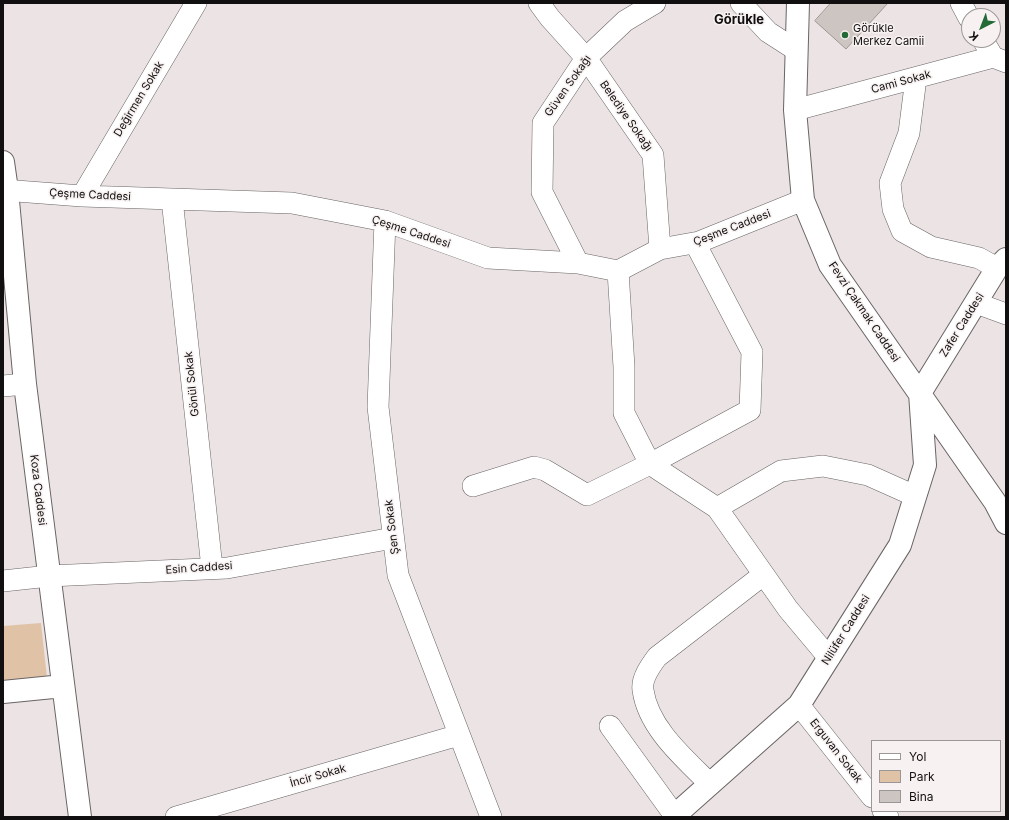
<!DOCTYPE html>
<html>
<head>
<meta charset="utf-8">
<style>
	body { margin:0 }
	#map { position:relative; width:1009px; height:820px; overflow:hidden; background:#ebe3e4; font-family:Inter,sans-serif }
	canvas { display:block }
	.frame { position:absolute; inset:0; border:4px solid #110f0f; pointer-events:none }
	.legend { position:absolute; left:871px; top:740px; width:130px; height:72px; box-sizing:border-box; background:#f8f1f1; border:1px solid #9c9797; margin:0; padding:5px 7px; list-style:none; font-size:12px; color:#110f0f }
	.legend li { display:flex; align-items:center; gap:8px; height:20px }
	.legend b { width:20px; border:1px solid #9c9797 }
	.north { position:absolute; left:961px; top:8px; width:40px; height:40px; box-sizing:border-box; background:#f8f1f1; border:1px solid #9c9797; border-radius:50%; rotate:222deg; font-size:11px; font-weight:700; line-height:16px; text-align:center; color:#110f0f }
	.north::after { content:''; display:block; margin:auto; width:14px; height:18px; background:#236a36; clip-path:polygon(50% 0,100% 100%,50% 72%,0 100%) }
</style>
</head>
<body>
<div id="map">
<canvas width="1009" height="820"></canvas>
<div class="frame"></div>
<ul class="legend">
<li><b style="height:5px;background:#fff"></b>Yol</li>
<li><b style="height:11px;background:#e0c3a7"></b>Park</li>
<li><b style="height:11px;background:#ccc5c2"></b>Bina</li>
</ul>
<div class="north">K</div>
</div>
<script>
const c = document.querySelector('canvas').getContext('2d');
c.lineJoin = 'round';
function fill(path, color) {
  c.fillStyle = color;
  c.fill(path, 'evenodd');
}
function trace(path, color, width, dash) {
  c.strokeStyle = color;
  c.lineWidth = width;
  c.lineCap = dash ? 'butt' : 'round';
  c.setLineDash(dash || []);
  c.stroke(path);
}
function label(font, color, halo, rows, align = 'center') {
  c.font = font + ' Inter,sans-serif';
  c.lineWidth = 3;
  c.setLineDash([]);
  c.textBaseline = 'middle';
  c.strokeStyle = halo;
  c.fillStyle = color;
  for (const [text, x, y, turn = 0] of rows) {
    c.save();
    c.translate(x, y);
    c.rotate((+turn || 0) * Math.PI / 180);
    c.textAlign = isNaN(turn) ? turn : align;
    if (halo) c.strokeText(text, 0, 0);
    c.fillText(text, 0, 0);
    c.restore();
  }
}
const green = new Path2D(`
	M41 623 47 678 3 681V626Z`);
const building = new Path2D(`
	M831 3H888L846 49 815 21Z`);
const street = new Path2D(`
	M539 3 550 18 586 58 653 155 660 249
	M741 3 768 32 796 50
	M961 3 969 18
	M983 40 993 57
	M916 78 909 133 890 183 893 209 902 231 931 247 979 258 997 268
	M795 110 993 57 1006 62
	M3 190 82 196 292 203 385 221 488 258 578 263 618 271 660 249 699 242 803 200
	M82 196 196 3
	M172 199 212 568
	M385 221 378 407 398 575 491 817
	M578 263 542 192 543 123 586 58 625 21 655 3
	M618 271 624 367V413L650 464 717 508 788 609 829 658
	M976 303 1006 314
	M3 386 25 384
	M473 486 534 467 545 470 587 495 650 464 750 410 752 352 695 243
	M717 508 781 471 823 466 868 475 915 496
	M3 581 49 576 227 568 393 538
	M799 705 872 797
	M610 726 675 816
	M710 784C685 759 648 728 643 690 641 679 651 665 657 657L763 575
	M883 811 888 817
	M176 817 459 735`);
const secondary = new Path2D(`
	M798 3 795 110 803 200 830 265 995 502 1006 523
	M3 162 7 190 25 384 80 817
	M3 692 63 686
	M673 817 799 705 900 545 925 465 920 393 997 268 1006 259`);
const markers = [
	[845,35,4,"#236a36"]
];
const poiNames = [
	["Görükle",853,29],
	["Merkez Camii",853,42]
];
const streetNames = [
	["Cami Sokak",901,82,-15],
	["Güven Sokağı",568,86,-55],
	["Değirmen Sokak",139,99,-59],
	["Belediye Sokağı",626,116,55],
	["Çeşme Caddesi",90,195,3],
	["Çeşme Caddesi",732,228,-21],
	["Çeşme Caddesi",411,232,18],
	["Fevzi Çakmak Caddesi",864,312,56],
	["Zafer Caddesi",962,325,-58],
	["Gönül Sokak",192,384,-96],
	["Koza Caddesi",38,490,83],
	["Şen Sokak",392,527,-97],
	["Esin Caddesi",199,568,-4],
	["Nilüfer Caddesi",846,630,-58],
	["Erguvan Sokak",836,751,52],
	["İncir Sokak",318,776,-16]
];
const quarterNames = [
	["Görükle",739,20]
];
fill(green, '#e0c3a7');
fill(building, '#ccc5c2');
trace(building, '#9d9794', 1);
trace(street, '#6a6464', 22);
trace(secondary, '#6a6464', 24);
trace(street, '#fff', 21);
trace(secondary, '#fff', 22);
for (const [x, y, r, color] of markers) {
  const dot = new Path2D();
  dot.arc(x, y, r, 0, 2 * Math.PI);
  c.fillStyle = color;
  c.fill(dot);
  trace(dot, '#f8f1f1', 1.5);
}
label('11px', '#110f0f', '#f8f1f1', poiNames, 'left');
label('11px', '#110f0f', '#f8f1f1', streetNames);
label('bold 13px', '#110f0f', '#f8f1f1', quarterNames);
</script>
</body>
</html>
